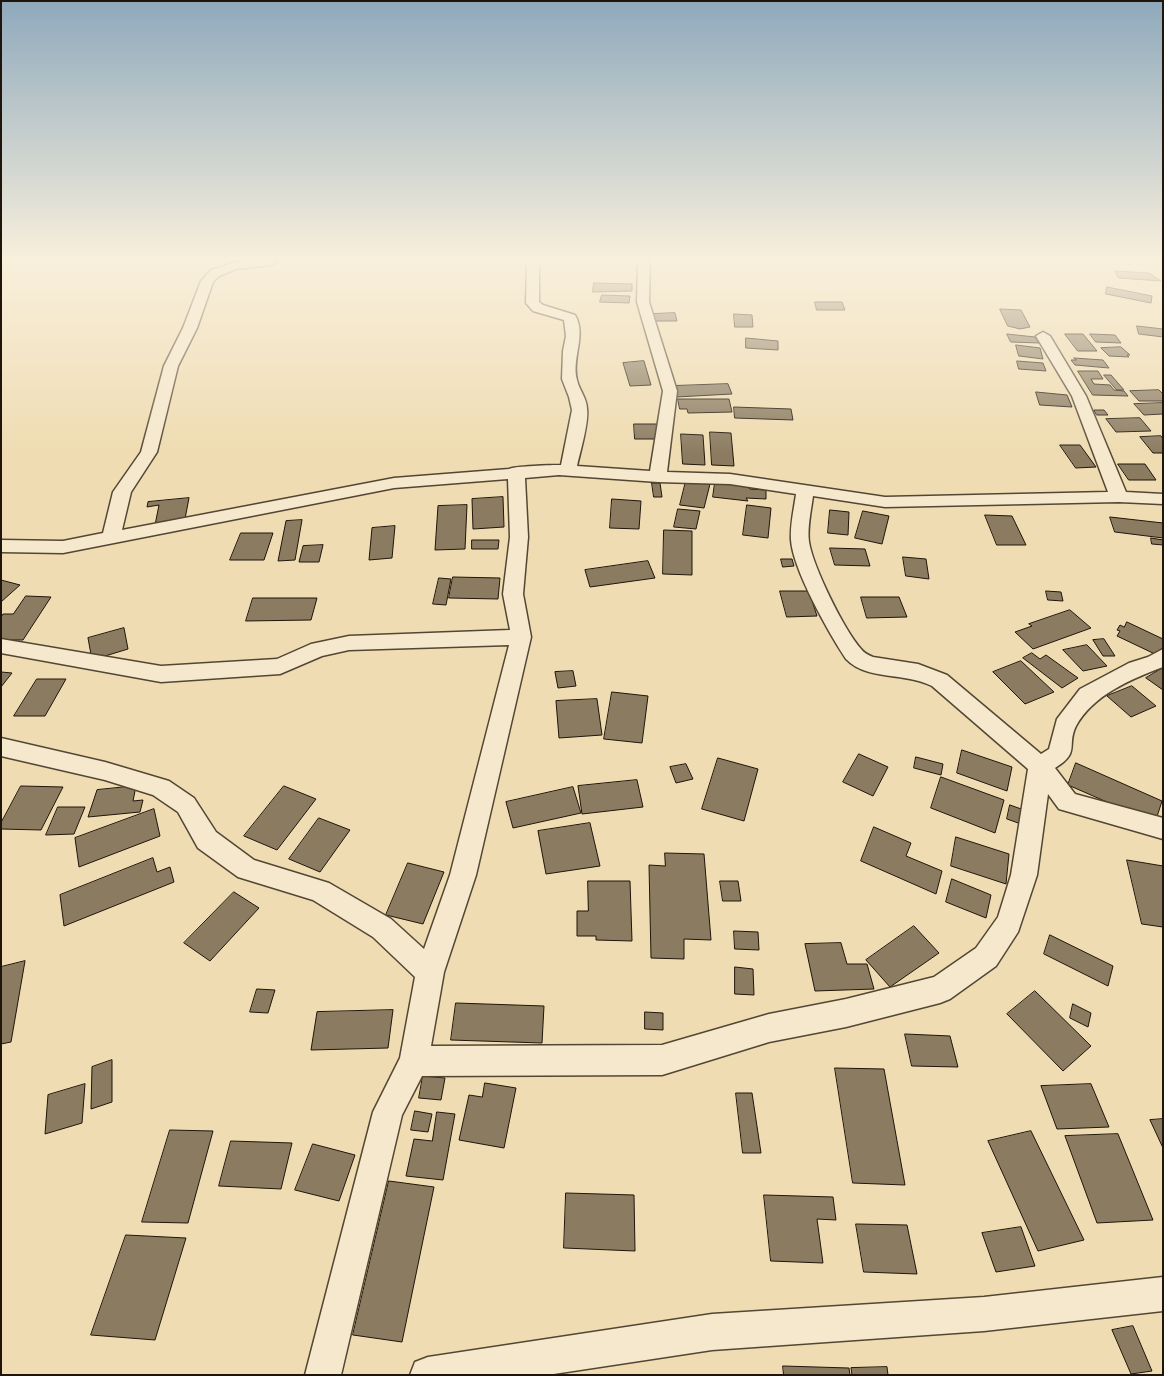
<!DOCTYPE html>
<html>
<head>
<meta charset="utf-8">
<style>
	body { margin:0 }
	#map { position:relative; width:1164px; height:1376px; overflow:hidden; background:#efdcb2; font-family:Alegreya,serif }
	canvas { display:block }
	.frame { position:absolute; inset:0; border:2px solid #1f150a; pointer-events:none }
</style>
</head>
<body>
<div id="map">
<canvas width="1164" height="1376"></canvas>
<div class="frame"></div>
</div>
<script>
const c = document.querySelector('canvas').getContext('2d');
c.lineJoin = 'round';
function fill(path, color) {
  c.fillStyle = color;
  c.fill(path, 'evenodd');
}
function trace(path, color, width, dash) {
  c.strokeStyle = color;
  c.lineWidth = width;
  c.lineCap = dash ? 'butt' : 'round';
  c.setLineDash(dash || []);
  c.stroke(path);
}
const building = new Path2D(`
	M1115 271 1149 273 1161 281 1119 278Z
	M594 283 632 284V291L593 292Z
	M1107 287 1152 296 1151 303 1106 294Z
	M602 295 630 296 629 303 600 302Z
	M815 302H842L845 310H817Z
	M1000 309 1021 310 1030 327 1020 329 1008 326Z
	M675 313 677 321H654L653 314Z
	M734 314 752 315 753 327H735Z
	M1137 326 1163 329V337L1139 334Z
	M1007 334 1035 337 1039 343 1011 342Z
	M1065 334H1083L1097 351H1078Z
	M1090 334 1115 335 1121 343 1096 342Z
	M746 338 778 341V350L746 348Z
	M1016 345 1040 348 1043 359 1019 356Z
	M1121 347 1130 355H1127L1129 357 1109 356 1101 348Z
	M1074 358 1103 360 1109 368 1075 365 1071 360H1076Z
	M644 361 651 385 630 386 623 363Z
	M1017 361 1043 363 1046 371 1019 369Z
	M1078 371H1098L1103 379H1091L1094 384 1110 385 1114 390 1124 391 1128 396 1093 395Z
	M1104 375H1111L1124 390H1117Z
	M728 384 732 394 676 397 673 386Z
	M1159 390 1163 394V401H1139L1130 391Z
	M1036 392 1067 395 1072 407 1040 405Z
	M678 399H729L732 412 688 413 687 409H680Z
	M1163 403V414L1144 415 1134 404Z
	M734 407 791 409 793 420 735 418Z
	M1094 410H1104L1108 415H1097Z
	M1140 418 1151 431 1116 432 1106 419Z
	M634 424H658L659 439H635Z
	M710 432 731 433 734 466 712 465Z
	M681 434 703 435 705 465 683 464Z
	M1161 436 1163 439V453H1153L1140 437Z
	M1060 445H1080L1096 467 1076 468Z
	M1118 464H1145L1156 480H1129Z
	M686 481 710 484 704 508 680 505Z
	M652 483H660L662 497H654Z
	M715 483 745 484 750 489 766 490V499L746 498 748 501 713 497Z
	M503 497 504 527 473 529 472 499Z
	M189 498 185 519 155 525 159 505 147 507 148 502Z
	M612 499 641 501 639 529 610 528Z
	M467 505 465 549 435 550 438 506Z
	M747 505 771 508 768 538 743 535Z
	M678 509 700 511 696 529 674 527Z
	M830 510 849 512 848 535 828 533Z
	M863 511 889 516 882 544 855 538Z
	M985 515 1012 516 1026 545H997Z
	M1110 517 1163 523V538L1115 532Z
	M302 520 295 560 278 561 286 521Z
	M395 526 392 558 369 560 372 528Z
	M664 530 692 531V575L663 574Z
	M241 533H273L264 560H230Z
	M1151 538 1163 540V545L1152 544Z
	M472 540H499L498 549H472Z
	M323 545 319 562H299L303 546Z
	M830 548 865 549 870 566 835 565Z
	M903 557 926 559 929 579 906 576Z
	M781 559H792L794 566 783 567Z
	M648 561 655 578 590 587 585 570Z
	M453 577 500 578 498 599 449 598Z
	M439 578 451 579 446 605 433 604Z
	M1 580 20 585 1 602Z
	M780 591H809L817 616 787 617Z
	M1046 591 1061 592 1063 601 1048 600Z
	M26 596 51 597 23 640H1V617L3 614H13Z
	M861 597H899L907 617 867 618Z
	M253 598H317L311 620 246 621Z
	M1070 610 1091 628 1033 649 1015 632 1032 626 1029 624Z
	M1127 622 1163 639V647L1157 655 1117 636 1120 631 1117 630 1120 625 1124 627Z
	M124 628 128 649 92 660 88 638Z
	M1104 639 1115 656H1103L1093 640Z
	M1087 645 1107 666 1083 671 1063 650Z
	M1032 653 1040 659 1046 655 1078 678 1062 688 1023 658Z
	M1021 661 1054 692 1025 704 993 672Z
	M1163 668V690L1146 678Z
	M573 671 576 686 558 688 555 672Z
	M1 672 12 673 1 687Z
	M37 679H66L45 716H14Z
	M1132 686 1156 706 1131 717 1107 696Z
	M612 692 648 696 642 743 604 739Z
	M597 699 602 735 559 738 556 701Z
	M962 750 1012 767 1007 791 957 773Z
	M859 754 888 767 873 796 843 782Z
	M916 757 943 764 941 775 914 768Z
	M718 758 758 769 744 821 702 809Z
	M1076 763 1162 801 1155 823 1068 785Z
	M686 764 693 779 676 783 670 767Z
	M941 777 1004 800 995 833 931 808Z
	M637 780 643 807 582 814 578 786Z
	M21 786 63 787 41 830 1 829V823Z
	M136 786 133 801 143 800 140 812 88 817 97 790Z
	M284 786 316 799 277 850 244 836Z
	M573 787 581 813 513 828 506 802Z
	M1010 805 1024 810 1021 824 1007 819Z
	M58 807H85L74 834 46 835Z
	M154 809 160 836 79 867 75 838Z
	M319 818 350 830 320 872 289 859Z
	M590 823 600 866 546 874 538 831Z
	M874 827 911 843 906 856 942 871 936 894 861 861Z
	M956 837 1009 854 1006 884 951 866Z
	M665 853 704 854 711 940 684 939V959L651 958 649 865 665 866Z
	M153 858 157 872 170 867 174 882 64 926 60 895Z
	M1127 860 1163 866V927L1142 924Z
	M408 863 444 872 423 924 386 915Z
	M952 879 991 895 986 918 946 902Z
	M588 881H630L632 941 596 940V936H577V911H588Z
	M720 881H738L741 901H723Z
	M234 892 259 908 210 961 184 943Z
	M914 926 939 953 890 987 866 960Z
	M734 931 758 932 759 950 735 949Z
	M1050 935 1113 966 1108 986 1044 954Z
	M841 943 847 964H867L874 989 815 991 805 944Z
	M25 961 11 1042 1 1044V967Z
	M735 967 753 969 754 995 735 994Z
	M257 989 275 990 268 1013 250 1012Z
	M1035 991 1091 1046 1063 1071 1007 1014Z
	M456 1003 544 1006 542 1043 451 1040Z
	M1073 1004 1091 1013 1088 1027 1070 1018Z
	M393 1010 388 1048 311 1050 317 1012Z
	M645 1012 663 1013V1030L645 1029Z
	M905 1034 950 1036 958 1067 912 1066Z
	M112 1060V1102L91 1109 92 1067Z
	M835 1068 884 1069 905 1185 853 1183Z
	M423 1076 445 1078 441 1100 419 1098Z
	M485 1083 516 1088 504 1148 459 1140 469 1095 482 1097Z
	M85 1084 82 1123 45 1134 48 1095Z
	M1091 1084 1109 1127 1057 1129 1041 1086Z
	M736 1093H752L761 1153H743Z
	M415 1111 432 1114 428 1132 411 1130Z
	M437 1112 455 1114 443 1180 406 1176 414 1139 432 1141Z
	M1163 1119V1148L1150 1120Z
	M170 1130 213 1131 188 1223 142 1222Z
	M1031 1131 1084 1240 1038 1251 988 1141Z
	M1118 1134 1153 1220 1097 1223 1065 1136Z
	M231 1141 292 1143 281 1189 219 1186Z
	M313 1144 355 1155 339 1201 295 1190Z
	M389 1181 434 1187 402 1342 353 1335Z
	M566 1193 634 1195 635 1251 564 1248Z
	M764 1195 833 1197 836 1220 817 1219 823 1263 771 1261Z
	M856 1224 907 1225 917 1274 864 1272Z
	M1021 1227 1035 1266 996 1272 982 1233Z
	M126 1235 186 1238 155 1340 91 1335Z
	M1133 1326 1152 1371 1131 1374 1112 1330Z
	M783 1366 849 1368 850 1375H784Z
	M887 1367 888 1375H852L851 1368Z`);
const minor = new Path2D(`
	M241 261H277L271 265 236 269 219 276 213 282 197 328 178 366 157 452 131 492 122 530 394 478 509 469C514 466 552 465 561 465L572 410 569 397 562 379 563 351 566 336 564 320 533 311 526 303 527 261H539V302L543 305 575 315C587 335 571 359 577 380 579 390 587 398 587 409 589 423 580 452 577 466L650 471 663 391 637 302 638 261H650L649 302 677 391 667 472 730 474 885 497 1108 492 1072 396 1036 336 1043 332 1050 336 1086 396 1126 492 1163 494V504L1119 502 885 507 813 496C811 511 807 528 809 542 813 567 844 630 861 649 864 653 868 655 873 657L918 664 947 675 1041 754 1049 749 1057 719 1080 689 1129 663 1148 657 1163 649V667C1131 679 1093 695 1076 726 1066 746 1081 752 1055 768L1075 794 1163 818V839L1059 809 1048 794 1037 875 1018 932 996 966 950 999 940 1003 846 1027 769 1042 662 1075 422 1076 402 1115 341 1375H305L373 1112 400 1058 415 977 373 937 313 900 238 877 198 848 178 812 153 795 105 780 1 756V738L105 762 169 781 194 798 216 832 254 860 329 883 391 919 424 949 450 875 509 645 349 650 322 656 280 674 161 682 1 653V639L161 666 277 659 311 644 349 636 510 630 503 594 510 537 508 479 394 488 63 553 1 552V540L63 541 103 533 113 492 141 452 164 366 183 328 201 281 211 270ZM559 475 658 482 730 484 796 494C794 509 790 525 791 540 793 570 829 633 846 659 867 681 905 672 932 686L1028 769 1011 875 998 917 976 948 934 977 846 999 769 1014 662 1045 431 1046 444 972 476 875 531 637 523 594 528 537 525 478Z
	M1163 1277V1311L984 1331 712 1350 547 1375H410L415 1362 428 1357 712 1314 984 1297Z`);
fill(building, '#8b7c61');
trace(building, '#1f150a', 1);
trace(minor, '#534734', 3);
fill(minor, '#f5e8cd');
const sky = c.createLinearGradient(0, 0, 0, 454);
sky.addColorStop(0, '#8ea9bc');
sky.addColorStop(0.57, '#f8efdc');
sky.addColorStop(1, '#f8efdc00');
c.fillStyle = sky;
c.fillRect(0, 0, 1164, 454);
</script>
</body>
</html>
